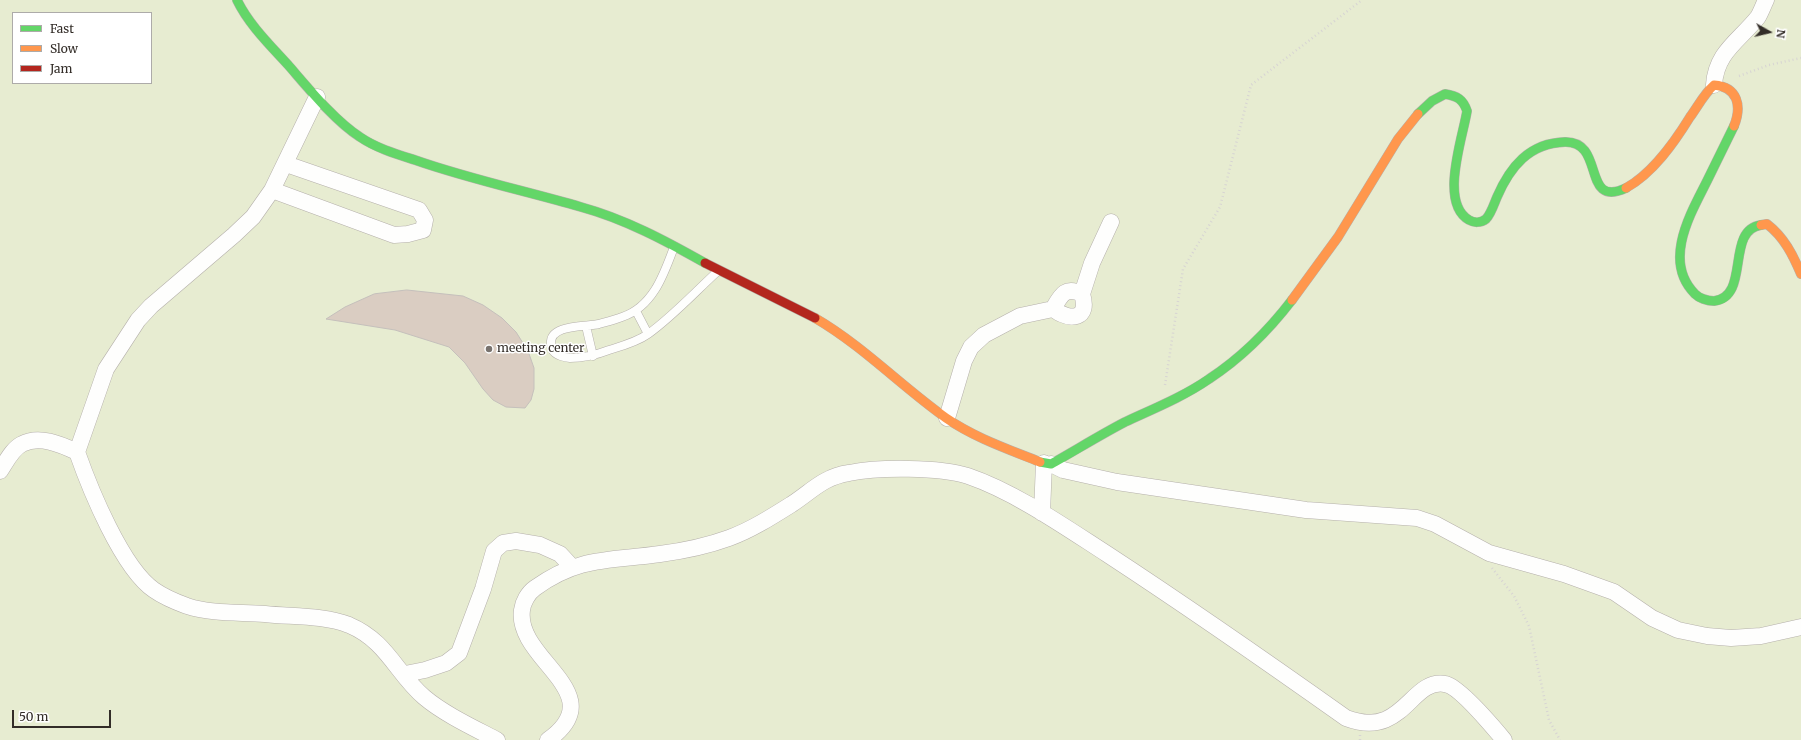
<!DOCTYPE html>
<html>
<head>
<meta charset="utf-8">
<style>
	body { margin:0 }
	#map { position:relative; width:1801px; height:740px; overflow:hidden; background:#faf5f0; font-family:Merriweather,serif }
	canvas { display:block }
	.legend { position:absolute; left:12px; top:12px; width:140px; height:72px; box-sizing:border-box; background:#fff; border:1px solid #adaba9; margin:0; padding:5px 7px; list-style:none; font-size:12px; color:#332d28 }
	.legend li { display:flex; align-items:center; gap:8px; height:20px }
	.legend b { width:20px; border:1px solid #adaba9 }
	.north { position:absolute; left:1749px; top:12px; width:40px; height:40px; -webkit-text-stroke:3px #fff; paint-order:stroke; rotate:98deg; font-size:11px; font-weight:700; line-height:16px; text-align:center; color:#332d28 }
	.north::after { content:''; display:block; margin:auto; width:14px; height:18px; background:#332d28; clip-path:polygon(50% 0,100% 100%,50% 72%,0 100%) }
	.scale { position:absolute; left:12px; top:710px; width:99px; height:18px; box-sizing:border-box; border:2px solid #332d28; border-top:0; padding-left:5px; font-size:12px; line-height:14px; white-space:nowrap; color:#332d28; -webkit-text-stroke:3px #fff; paint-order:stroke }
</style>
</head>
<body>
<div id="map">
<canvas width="1801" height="740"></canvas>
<ul class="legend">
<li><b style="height:5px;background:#63d668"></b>Fast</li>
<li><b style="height:5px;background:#ff974d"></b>Slow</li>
<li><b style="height:5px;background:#b3261e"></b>Jam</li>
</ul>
<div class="north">N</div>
<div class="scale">50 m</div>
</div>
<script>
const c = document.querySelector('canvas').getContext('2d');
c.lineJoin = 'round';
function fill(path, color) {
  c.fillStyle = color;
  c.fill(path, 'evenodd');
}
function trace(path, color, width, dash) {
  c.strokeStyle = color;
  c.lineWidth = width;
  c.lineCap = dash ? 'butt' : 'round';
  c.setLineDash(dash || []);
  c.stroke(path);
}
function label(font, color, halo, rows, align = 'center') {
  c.font = font + ' Merriweather,serif';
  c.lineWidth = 3;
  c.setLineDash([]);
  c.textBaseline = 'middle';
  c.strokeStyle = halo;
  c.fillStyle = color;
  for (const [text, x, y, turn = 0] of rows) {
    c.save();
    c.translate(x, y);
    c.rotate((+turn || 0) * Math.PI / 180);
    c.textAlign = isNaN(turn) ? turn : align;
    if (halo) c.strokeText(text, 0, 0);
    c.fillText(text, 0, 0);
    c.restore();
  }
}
const green = new Path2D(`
	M0 0H1801V740H0ZM13 13H151V83H13Z`);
const building = new Path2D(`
	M407 290 463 296 483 305 502 318 516 332 528 351 534 368V389L531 400 525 408 506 407 493 400 483 389 465 363 449 347 395 330 326 319 345 307 374 294Z`);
const path = new Path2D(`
	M1739 76 1769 65 1801 58
	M1165 385 1183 269 1220 207 1251 85 1362 0
	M1492 568 1514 596 1529 626 1549 720 1560 740
	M1360 740V734`);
const lane = new Path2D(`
	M674 247C664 274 653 307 622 317 614 320 606 322 599 324 586 327 549 324 551 344 551 354 561 357 570 358 584 358 596 355 609 350 622 346 637 342 648 334 671 318 696 291 718 271
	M636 311 648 334
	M586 326 593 356`);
const street = new Path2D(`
	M1714 85C1716 52 1739 41 1758 17 1761 12 1763 6 1766 0
	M272 190 394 235 408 234 423 230 425 220 419 210 286 164
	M1082 294 1092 263 1111 222
	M947 418 964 361 971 347 984 335 1020 316 1053 309C1061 295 1065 286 1082 294 1090 319 1071 322 1053 309
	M77 452C90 489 122 568 154 590 164 597 176 602 187 606 212 614 239 612 265 614 292 617 323 615 349 625 387 641 396 673 424 697 444 714 474 728 497 740
	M1051 464 1063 470 1117 482 1306 510 1417 518 1435 524 1489 553 1564 574 1614 592 1652 618 1678 630 1707 636 1731 638 1761 636 1801 627
	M0 471C6 462 12 449 22 444 39 435 60 444 77 452L106 369 138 320 151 306 234 235 253 217 272 190 317 97
	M1042 513 1044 463
	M405 674 425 670 446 663 459 653 483 589 494 551 503 543 516 541 540 545 560 554 572 567
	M548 740C614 693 515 660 522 610 523 602 528 593 535 588 579 556 611 561 660 554 683 551 707 546 729 538 751 530 773 516 792 504 812 491 823 477 849 473 878 467 940 467 968 476 1015 492 1065 527 1107 554 1188 607 1267 662 1346 718 1404 740 1410 678 1445 684 1459 686 1494 728 1504 740`);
const fast = new Path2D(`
	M237 0C249 25 271 46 289 66 309 89 335 121 360 137 376 148 396 154 415 160 469 179 526 191 581 207 625 219 666 241 705 263
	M1418 114 1432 101 1445 94C1457 96 1463 99 1467 111 1463 137 1439 203 1469 220 1474 223 1481 223 1486 219 1491 214 1494 204 1497 197 1510 167 1529 143 1565 142 1606 141 1581 209 1626 188
	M1734 126C1725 144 1716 163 1707 181 1691 213 1662 261 1695 294 1699 298 1707 301 1714 301 1751 297 1725 230 1761 225
	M1040 462 1051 464C1076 450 1100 435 1125 422 1153 409 1183 397 1209 379 1241 358 1269 330 1292 300`);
const slow = new Path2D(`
	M1626 188C1653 173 1674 143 1690 117 1698 106 1704 94 1714 85 1738 87 1742 106 1734 126
	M1761 225 1767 224C1784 237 1793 255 1801 274
	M1292 300 1338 237 1398 139 1418 114
	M815 318C863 346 901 386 946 418 975 438 1008 449 1040 462`);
const jam = new Path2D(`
	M705 263 815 318`);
const markers = [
	[489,349,4,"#79736e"]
];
const poiNames = [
	["meeting center",497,349]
];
fill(green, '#e7ecd1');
fill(building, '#dacdc2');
trace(building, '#c5c0bc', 1);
trace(lane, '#b5b0ab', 9);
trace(street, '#b5b0ab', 17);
trace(fast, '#b5b0ab', 10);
trace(slow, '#b5b0ab', 10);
trace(jam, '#b5b0ab', 10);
trace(path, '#d7d4d3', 2.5, [1, 3]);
trace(lane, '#fefefd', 8);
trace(street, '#fefefd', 16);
trace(fast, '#63d668', 9);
trace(slow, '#ff974d', 9);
trace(jam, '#b3261e', 9);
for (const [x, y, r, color] of markers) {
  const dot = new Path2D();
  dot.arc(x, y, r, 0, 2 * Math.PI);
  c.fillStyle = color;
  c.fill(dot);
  trace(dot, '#fff', 1.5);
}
label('12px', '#332d28', '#fff', poiNames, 'left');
</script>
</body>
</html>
